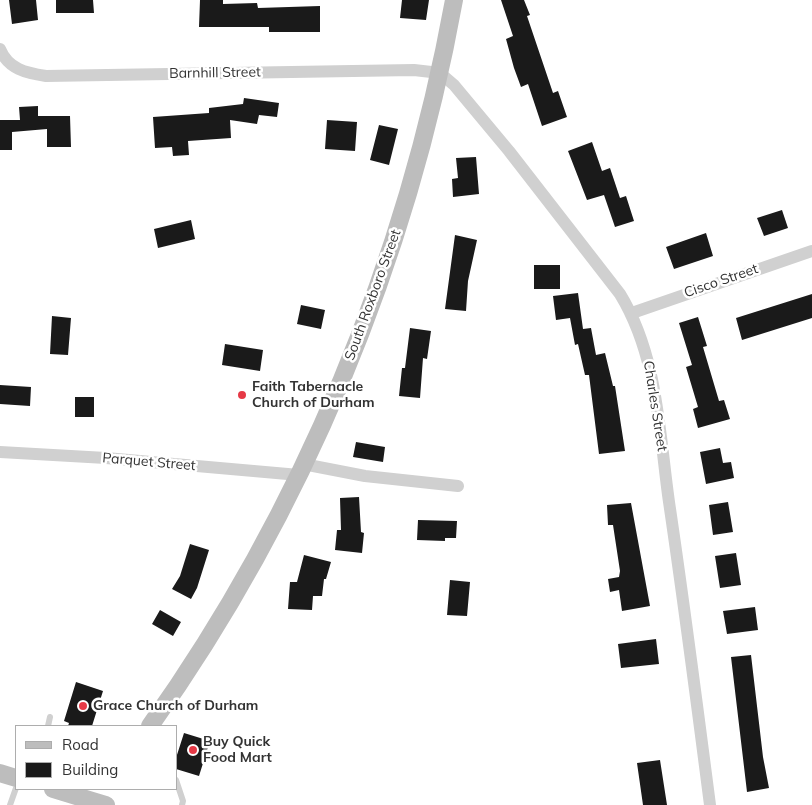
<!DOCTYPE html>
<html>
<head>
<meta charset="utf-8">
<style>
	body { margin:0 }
	#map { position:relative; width:812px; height:805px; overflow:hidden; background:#fff; font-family:Mulish,sans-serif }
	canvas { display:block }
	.legend { position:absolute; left:15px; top:725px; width:162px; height:65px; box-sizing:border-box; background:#fff; border:1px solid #adadad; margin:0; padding:6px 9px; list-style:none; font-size:15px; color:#333 }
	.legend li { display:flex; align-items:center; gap:10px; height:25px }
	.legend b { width:25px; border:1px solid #adadad }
</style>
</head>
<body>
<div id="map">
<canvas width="812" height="805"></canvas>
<ul class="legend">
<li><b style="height:6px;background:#bdbdbd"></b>Road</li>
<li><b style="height:14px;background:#1a1a1a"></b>Building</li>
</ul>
</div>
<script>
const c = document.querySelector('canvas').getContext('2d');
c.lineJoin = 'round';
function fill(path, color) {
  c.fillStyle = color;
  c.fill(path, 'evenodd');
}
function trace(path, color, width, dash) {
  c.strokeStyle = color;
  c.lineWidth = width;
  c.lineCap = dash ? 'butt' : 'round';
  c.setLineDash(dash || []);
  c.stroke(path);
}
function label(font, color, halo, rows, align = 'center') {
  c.font = font + ' Mulish,sans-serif';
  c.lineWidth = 5;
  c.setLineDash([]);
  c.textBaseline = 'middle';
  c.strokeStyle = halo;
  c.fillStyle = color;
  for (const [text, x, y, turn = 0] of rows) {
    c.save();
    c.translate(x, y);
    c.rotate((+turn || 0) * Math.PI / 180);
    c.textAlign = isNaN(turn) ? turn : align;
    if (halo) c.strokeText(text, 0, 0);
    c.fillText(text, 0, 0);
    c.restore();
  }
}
const building = new Path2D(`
	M9 0H36L38 20 12 24Z
	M56 0H93L94 13H56Z
	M200 0H223V4L257 3 258 8 320 6V32H269V27H199Z
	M402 0H429L426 20 400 18Z
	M501 0H524L530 15 527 16 553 93 558 91 567 117 542 126 528 84 521 87 514 68 506 39 513 36Z
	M244 98 279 103 277 117 259 115 257 124 230 120 231 138 188 141 189 155 173 156 172 147 155 148 153 117 209 113V108L243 104Z
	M38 106V116H70L71 147H47V129L12 132V150H0V120H20L19 107Z
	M327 120 357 122 355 151 325 149Z
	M379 125 398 129 389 165 370 160Z
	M592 142 602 171 610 168 620 198 626 196 634 221 615 227 604 195 587 200 568 151Z
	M476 157 479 194 453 197 452 179 458 178 456 158Z
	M782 210 788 228 764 236 757 218Z
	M191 220 195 239 158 248 154 229Z
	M706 233 713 256 674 269 666 247Z
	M455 235 477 240 468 281 466 311 445 309Z
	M534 265H560V289H534Z
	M578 293 583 329 591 328 596 355 605 353 613 386H615L625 451 599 454 589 375H585L578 344 575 345 570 318 556 320 553 296Z
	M812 294V318L742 340 736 318Z
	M301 305 325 310 321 329 297 324Z
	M52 316 71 318 68 355 50 354Z
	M698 317 707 346 703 347 719 401 724 400 730 419 698 428 693 409 698 407 686 367 692 365 679 323Z
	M410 328 431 331 427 359 423 358 420 398 399 396 402 368H405Z
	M225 344 263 350 260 371 222 365Z
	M0 385 31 387 30 406 0 404Z
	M75 397H94V417H75Z
	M356 442 385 447 383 462 353 457Z
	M720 448 723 463 731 462 734 478 706 484 700 452Z
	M359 497 361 532 364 533 362 553 335 550 337 530H341L340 498Z
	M728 502 733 532 713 535 709 505Z
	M631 503 650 606 622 611 619 590 610 592 608 579 619 577 620 571 613 525H608L607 505Z
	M418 520 457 521 456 538H445V541L417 540Z
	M190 544 209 550 197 588 191 599 172 589 180 576Z
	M736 553 741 585 720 588 715 556Z
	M304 555 331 562 326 579H324L322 596H313L312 610 288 609 290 582H297Z
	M450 580 470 582 467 616 447 615Z
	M755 607 758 630 727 634 723 611Z
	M160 610 181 622 173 636 152 624Z
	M656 639 659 664 621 668 618 644Z
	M751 655 763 757 769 788 747 792 731 657Z
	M76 682 103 691 92 726H68L69 723 64 721Z
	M184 733 210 741 199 776 176 769V758Z
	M660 760 667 805H643L637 763Z`);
const lane = new Path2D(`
	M48 726 50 717
	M176 780 183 801 182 805
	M10 805 16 788`);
const street = new Path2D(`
	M0 49C8 69 26 73 46 76L414 70 440 73 454 85 509 151 620 294C658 356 659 432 669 502 684 603 697 704 710 805
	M632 313 812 251
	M0 452 106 458 299 475
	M303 464 365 476 458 486`);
const secondary = new Path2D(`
	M150 726C303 511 407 260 454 0
	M0 773 16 778
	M53 789 106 805`);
const markers = [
	[242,395,5,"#e63946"],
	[83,706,5,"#e63946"],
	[193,750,5,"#e63946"]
];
const streetNames = [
	["Barnhill Street",215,73,-1],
	["Cisco Street",721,281,-19],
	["South Roxboro Street",373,295,-70],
	["Charles Street",655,406,81],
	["Parquet Street",149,462,5]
];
const poiNames = [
	["Faith Tabernacle",252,387],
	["Church of Durham",252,403],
	["Grace Church of Durham",93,706],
	["Buy Quick",203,742],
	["Food Mart",203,758]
];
fill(building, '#1a1a1a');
trace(lane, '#d0d0d0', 6);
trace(street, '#d0d0d0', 12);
trace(secondary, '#bdbdbd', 18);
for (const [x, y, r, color] of markers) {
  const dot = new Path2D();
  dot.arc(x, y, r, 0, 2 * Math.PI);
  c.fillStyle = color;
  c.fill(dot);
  trace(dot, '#fff', 2);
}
label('14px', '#333', '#fff', streetNames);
label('bold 14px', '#333', '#fff', poiNames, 'left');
</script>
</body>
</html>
